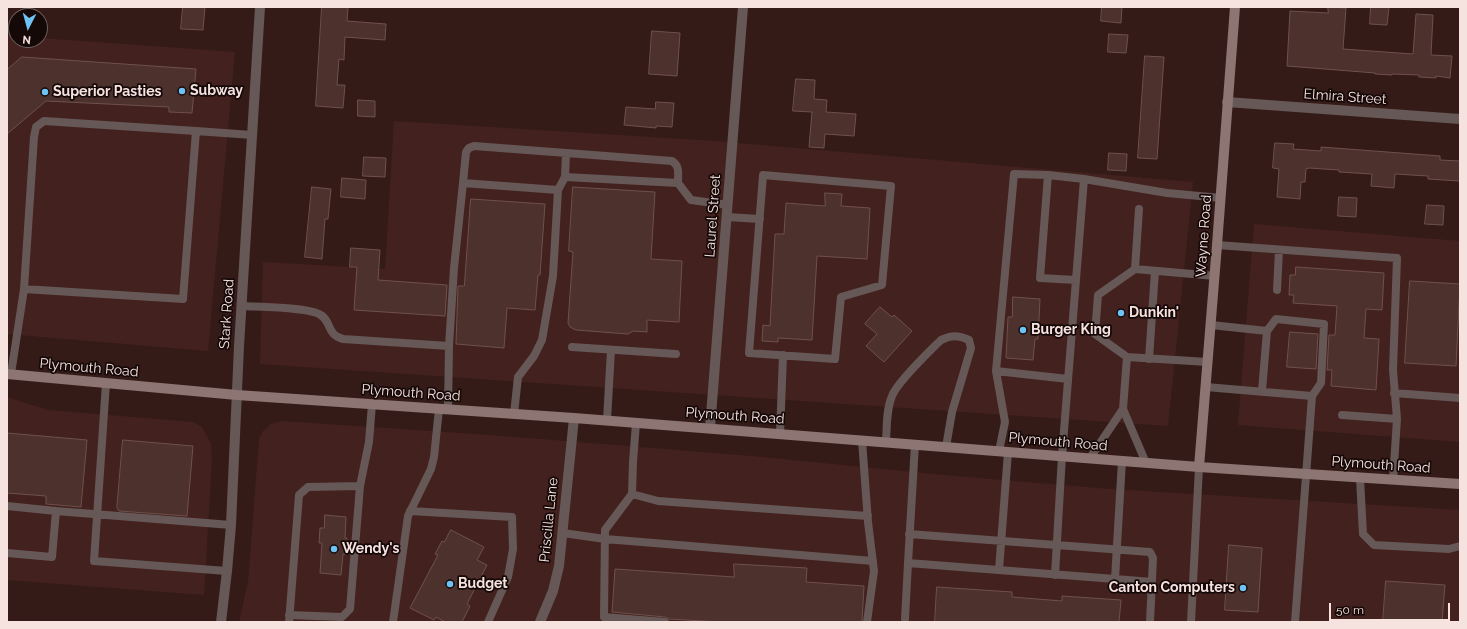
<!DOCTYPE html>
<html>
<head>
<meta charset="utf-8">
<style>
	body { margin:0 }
	#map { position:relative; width:1467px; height:629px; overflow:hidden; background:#351b18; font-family:Raleway,sans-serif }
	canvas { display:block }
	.frame { position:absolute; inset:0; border:8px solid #f6e3e0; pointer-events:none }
	.north { position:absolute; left:8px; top:8px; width:40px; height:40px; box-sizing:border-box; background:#150908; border:1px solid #6f605e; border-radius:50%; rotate:186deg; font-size:11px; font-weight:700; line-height:16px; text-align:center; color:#f6e3e0 }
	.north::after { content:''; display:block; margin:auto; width:14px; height:18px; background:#6fc2f4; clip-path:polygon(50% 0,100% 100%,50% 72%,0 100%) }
	.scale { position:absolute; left:1329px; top:603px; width:121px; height:18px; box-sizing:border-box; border:2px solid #f6e3e0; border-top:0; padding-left:5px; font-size:12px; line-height:14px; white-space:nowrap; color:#f6e3e0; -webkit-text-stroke:3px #150908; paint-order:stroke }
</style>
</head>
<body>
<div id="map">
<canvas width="1467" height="629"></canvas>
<div class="frame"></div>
<div class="north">N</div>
<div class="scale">50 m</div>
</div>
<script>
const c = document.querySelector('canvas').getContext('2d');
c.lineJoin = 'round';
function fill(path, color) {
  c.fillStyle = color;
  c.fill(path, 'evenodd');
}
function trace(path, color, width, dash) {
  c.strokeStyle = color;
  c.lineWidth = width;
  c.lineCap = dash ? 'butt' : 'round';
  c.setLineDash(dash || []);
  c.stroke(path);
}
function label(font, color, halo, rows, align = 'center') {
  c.font = font + ' Raleway,sans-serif';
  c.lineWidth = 3.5;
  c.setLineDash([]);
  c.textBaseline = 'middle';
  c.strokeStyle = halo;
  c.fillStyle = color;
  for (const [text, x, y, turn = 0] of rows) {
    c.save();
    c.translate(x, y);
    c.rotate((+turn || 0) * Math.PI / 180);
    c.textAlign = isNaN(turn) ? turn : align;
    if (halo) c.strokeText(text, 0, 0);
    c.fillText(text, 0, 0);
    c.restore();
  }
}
const built = new Path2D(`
	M7 36H16V40H40V38L235 52 208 351 7 334Z
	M394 121 714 141 1193 182 1168 426 260 364 263 262 385 269Z
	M1254 224 1460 241V442L1238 425Z
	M7 397 48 410 193 422 202 427 211 444 212 459 204 595 7 580Z
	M282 421 490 435 752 456 954 476 1110 489 1460 510V622H239L248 582 259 439 263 431 271 424Z`);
const building = new Path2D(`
	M183 7H205L203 30 181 29Z
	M322 7H348L347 21 386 24 385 40 345 37 344 60 339 59 337 85H345L343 108 316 106Z
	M1102 7H1122L1121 23 1101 21Z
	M1328 7 1346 8 1343 49 1413 54 1416 14 1433 15 1431 55 1452 56 1450 78 1436 76V78L1419 77V75L1392 74V75L1375 74V73L1287 66 1290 11 1328 13Z
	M1371 7H1389L1387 25 1370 24Z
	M652 31 680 33 677 76 649 74Z
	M1109 34 1128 35 1126 53 1108 52Z
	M1145 56 1164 57 1157 159 1138 158Z
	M22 57 196 69 192 113 169 112V107L46 101 7 134V70Z
	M796 79 815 80 814 99 827 100 826 112 856 114 854 136 825 134 824 148 809 147 812 112 793 111Z
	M358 100 375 101V117L358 116Z
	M656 102 674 103 672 127 656 126V128L624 125 626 107 655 109Z
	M1275 143 1294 144 1293 149 1321 151V147L1440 156V160L1460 161V181L1428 179V176L1395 174 1394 188 1371 186 1372 174 1339 172V170L1309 168 1306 169 1305 182H1301L1300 199 1277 197 1279 169 1273 168Z
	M1109 153 1127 154 1126 171 1108 170Z
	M364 157 386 158 385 177 363 176Z
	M342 178 366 180 365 199 341 197Z
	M312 187 331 189 328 219H325L322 259 305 257Z
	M573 187 655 192 651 259 682 261 679 322 647 320V332L633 331 628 334 576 330 570 327 568 323 573 252 569 251Z
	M825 193 842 194 841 206 870 208 867 259 817 256 812 340 778 338V342L762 341 763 325 770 326 775 234H784L786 203 825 206Z
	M1339 197 1357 198 1356 217 1338 216Z
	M471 199 545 204 540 275H538L535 310 507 308 504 348 456 344 458 286H464Z
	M1427 205 1444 206 1443 225 1425 224Z
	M351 248 380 250 378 280 447 285 445 316 354 310 357 267H350Z
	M1296 267 1384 273 1382 310 1366 309 1364 338 1379 339 1376 390 1331 386 1332 370H1327L1329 335H1335L1337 306 1293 303 1294 295H1289L1290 275H1295Z
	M1410 281 1460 284 1456 366 1405 363Z
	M1013 297 1040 299 1038 339H1035L1033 360 1006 358 1008 317H1012Z
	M880 307 892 317 894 315 912 331 884 362 866 346 877 334 865 324Z
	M1290 332 1318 334 1316 369 1287 367Z
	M7 433 87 440 81 507 46 504V496L7 493Z
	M123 440 193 446 187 516 119 511 117 508Z
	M325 515 346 517 345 538H347L345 555 343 554 341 575 320 573 322 543H319L320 528H324Z
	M451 530 484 547 477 560 487 565 467 604 470 606 462 622H445L436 617 434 620 410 608 438 555 435 554 442 541 444 542Z
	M1229 545 1262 548 1258 612 1225 610Z
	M734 564 807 568 806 582 864 586 862 622H719L669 619 665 617 612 612 615 569 734 577Z
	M1386 581 1445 585 1442 622H1383Z
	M937 587 1012 592V597L1062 601V596L1121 600 1119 622H935Z`);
const service = new Path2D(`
	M763 175 891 186 882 285 841 297 835 359 749 353Z
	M565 177 566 153
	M1084 179 1167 193 1221 198
	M463 183 466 152 469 148 474 146 672 161C680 166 678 174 678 183
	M727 217 760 219
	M1217 245 1397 258 1393 370 1397 419 1393 480
	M1135 269 1139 209
	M24 289 34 137 36 127 44 121 196 131
	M1277 290 1279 250
	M242 306C259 307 305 307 319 314 332 320 326 335 343 339L449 346 448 409
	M1211 325 1267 331 1262 391
	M1267 331 1276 319 1324 324 1321 383 1312 396
	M449 346 454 268 463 183 558 190
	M572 347 676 354
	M1127 357 1123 409 1146 463
	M1149 359 1155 271
	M1208 362 1127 357 1095 334 1098 295 1135 269 1215 276
	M996 371 1068 379
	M11 374 24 289 183 299 196 131 252 135
	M106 383 94 561 227 571
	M1206 387 1312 396 1295 622
	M1394 393 1460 398
	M514 414 518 377 534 356 542 340 553 276 558 190 565 177 678 183 691 200 728 205
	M1342 415 1397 419
	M607 420 611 350
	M636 423 633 462 632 494 605 530 604 617 665 622
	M780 434 783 355
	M862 440 868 522 874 571 867 622
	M886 442C887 427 886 410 892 396 898 381 929 352 941 340 952 335 958 335 969 340L971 348 952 412 946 447
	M915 444 908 563 1115 579 1122 461
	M999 451 1005 422 996 371 1014 174 1048 175
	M1090 458 1123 409
	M1360 478 1363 534 1374 545 1449 549 1460 546
	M632 494 658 501 868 516
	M7 506 56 511 52 557 7 553
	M56 511 231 525
	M410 511 512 517 513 549 508 577 488 622
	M563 533 605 539 873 561
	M909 534 1150 552 1153 558 1150 622
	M999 570 1008 452
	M1055 575 1062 456 1084 179 1048 175 1040 278 1076 280
	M1115 579 1152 582
	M289 615 342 617 350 609 360 486 369 442 372 404
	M905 619 908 563
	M289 622 299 495 308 487 360 486
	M393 622 408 516 431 469 434 457 439 409
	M1191 622 1199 467`);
const minor = new Path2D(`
	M1227 102 1460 119
	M710 428 743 7
	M540 622 553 591 559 566 574 418`);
const tertiary = new Path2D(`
	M221 622 227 571 231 525 239 346 260 7`);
const secondary = new Path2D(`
	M7 374 237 395 574 418 1199 467 1460 484
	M1199 467 1217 245 1235 7`);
const markers = [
	[182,91,4,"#6fc2f4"],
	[45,92,4,"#6fc2f4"],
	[1121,313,4,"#6fc2f4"],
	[1023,330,4,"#6fc2f4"],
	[334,549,4,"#6fc2f4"],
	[450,584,4,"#6fc2f4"],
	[1243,588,4,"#6fc2f4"]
];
const poiNames = [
	["Subway",190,91],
	["Superior Pasties",53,92],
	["Dunkin'",1129,313],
	["Burger King",1031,330],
	["Wendy's",342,549],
	["Budget",458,584],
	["Canton Computers",1235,588,"right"]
];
const streetNames = [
	["Elmira Street",1345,97,4],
	["Laurel Street",713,216,-86],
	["Wayne Road",1204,236,-86],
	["Stark Road",227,314,-86],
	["Plymouth Road",89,368,5],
	["Plymouth Road",411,393,4],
	["Plymouth Road",735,416,4],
	["Plymouth Road",1058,442,5],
	["Plymouth Road",1381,465,4],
	["Priscilla Lane",549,520,-84]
];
fill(built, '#43211e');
fill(building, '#4d312d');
trace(building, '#6f504c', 1);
trace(service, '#665856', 8);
trace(minor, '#665856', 10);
trace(tertiary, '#665856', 10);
trace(secondary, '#8c7572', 10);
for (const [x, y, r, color] of markers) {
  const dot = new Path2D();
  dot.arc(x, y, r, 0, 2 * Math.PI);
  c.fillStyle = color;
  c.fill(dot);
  trace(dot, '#150908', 1.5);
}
label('bold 14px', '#f6e3e0', '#150908', poiNames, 'left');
label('14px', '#f6e3e0', '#150908', streetNames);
</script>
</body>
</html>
